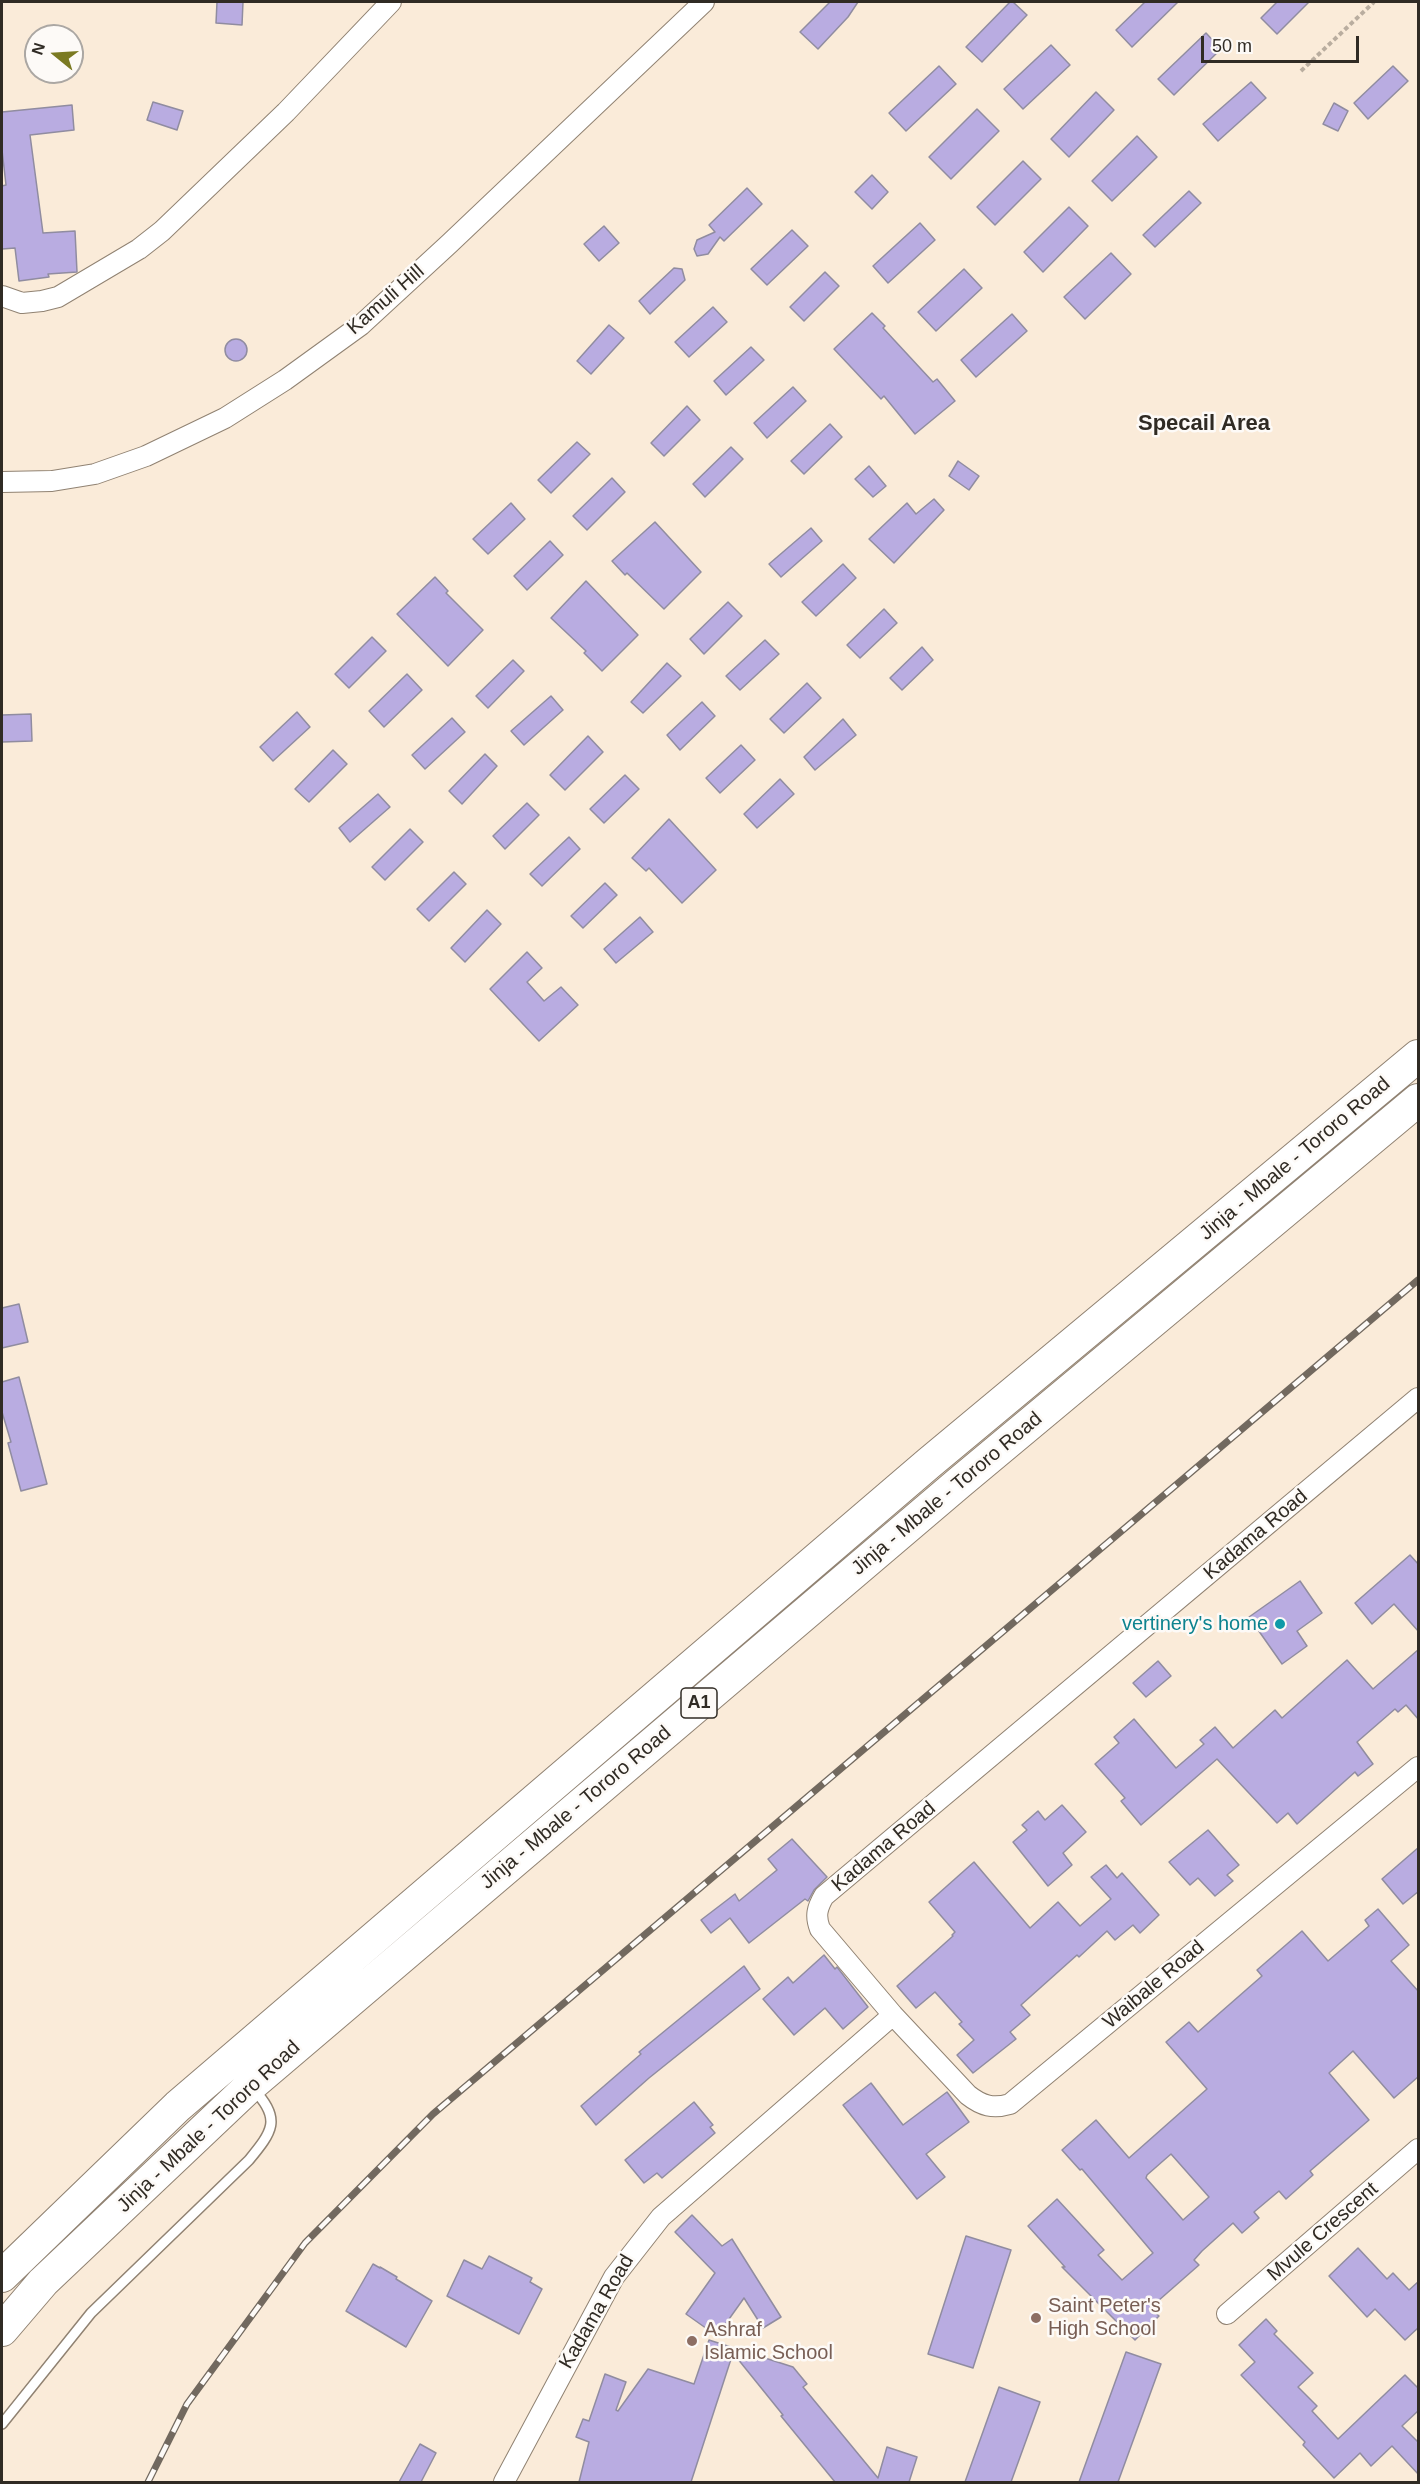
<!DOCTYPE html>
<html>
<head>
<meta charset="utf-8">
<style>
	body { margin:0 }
	#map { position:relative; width:1420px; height:2484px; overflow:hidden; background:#faebd9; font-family:Helvetica,sans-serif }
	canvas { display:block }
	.frame { position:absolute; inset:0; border:3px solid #302b24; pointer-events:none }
	.north { position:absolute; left:24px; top:24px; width:60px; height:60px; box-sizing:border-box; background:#fdfaf7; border:2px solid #aba7a3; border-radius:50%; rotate:288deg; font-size:16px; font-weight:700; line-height:24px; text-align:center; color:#302b24 }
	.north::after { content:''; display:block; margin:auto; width:21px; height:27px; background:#7b7a22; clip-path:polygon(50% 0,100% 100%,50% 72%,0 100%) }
	.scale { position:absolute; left:1201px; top:36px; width:158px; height:27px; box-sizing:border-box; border:3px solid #302b24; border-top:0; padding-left:8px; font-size:18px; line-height:21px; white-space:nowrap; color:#302b24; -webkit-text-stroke:4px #fdfaf7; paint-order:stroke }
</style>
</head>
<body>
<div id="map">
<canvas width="1420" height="2484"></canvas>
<div class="frame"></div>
<div class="north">N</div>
<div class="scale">50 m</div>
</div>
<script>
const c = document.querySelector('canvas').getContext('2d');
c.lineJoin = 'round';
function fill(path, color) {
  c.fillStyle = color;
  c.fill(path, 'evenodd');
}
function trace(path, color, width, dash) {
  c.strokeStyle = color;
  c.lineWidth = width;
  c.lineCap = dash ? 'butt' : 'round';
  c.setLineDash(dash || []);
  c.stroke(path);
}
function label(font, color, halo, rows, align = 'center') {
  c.font = font + ' Helvetica,sans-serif';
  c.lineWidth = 5;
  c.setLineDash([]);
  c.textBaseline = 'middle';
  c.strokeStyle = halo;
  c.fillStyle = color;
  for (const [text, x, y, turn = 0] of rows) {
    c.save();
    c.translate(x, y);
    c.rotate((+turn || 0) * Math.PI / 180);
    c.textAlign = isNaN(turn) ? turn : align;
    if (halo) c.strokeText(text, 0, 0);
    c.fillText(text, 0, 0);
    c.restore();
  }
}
const building = new Path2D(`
	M217 2H243L242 25 216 23Z
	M830 2H858L848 17 818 49 800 32Z
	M1010 2H1013L1027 15 982 62 966 47Z
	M1145 2H1178L1132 47 1116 30Z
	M1277 2H1309L1277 34 1261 18Z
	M1206 33 1221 49 1174 95 1158 79Z
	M1051 45 1070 65 1023 109 1004 89Z
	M939 66 956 84 906 131 889 113Z
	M1393 66 1408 81 1368 119 1354 103Z
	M1251 82 1266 98 1218 141 1203 124Z
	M1096 92 1114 110 1069 157 1051 139Z
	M153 102 183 111 177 130 147 120Z
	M1334 103 1348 111 1338 131 1323 124Z
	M72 105 74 130 30 135 43 233 75 231 77 272 48 274 49 277 19 281 15 248 2 249V186L6 185 2 150V112Z
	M977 109 999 131 951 179 929 157Z
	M1137 136 1157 157 1112 201 1092 181Z
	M1023 161 1041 179 995 225 977 207Z
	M872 175 888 192 872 209 855 192Z
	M747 188 762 204 724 241 720 237 708 254 697 256 694 249 697 240 715 232 709 225Z
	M1189 191 1201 203 1155 247 1143 235Z
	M1069 207 1088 226 1043 272 1024 252Z
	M920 223 935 240 888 283 873 266Z
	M604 226 619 243 599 261 584 244Z
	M792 230 808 246 767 285 751 269Z
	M1111 253 1131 274 1085 319 1064 297Z
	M674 268 682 269 685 280 650 314 639 301Z
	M964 269 982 288 936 331 918 312Z
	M825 272 839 286 804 321 790 307Z
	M713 307 727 322 689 357 675 342Z
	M872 313 885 326 883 328 933 382 937 379 955 401 915 434 884 396 881 399 834 349Z
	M1012 314 1027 331 976 377 961 360Z
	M609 325 624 338 591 374 577 361Z
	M225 350a11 11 0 1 1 22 0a11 11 0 1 1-22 0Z
	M751 347 764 360 726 395 714 381Z
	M793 387 806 401 767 438 754 423Z
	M687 406 700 420 664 456 651 443Z
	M830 424 842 437 804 474 791 461Z
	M577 442 590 454 551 493 538 480Z
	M731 447 743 459 705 497 693 484Z
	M958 461 979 476 969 490 949 476Z
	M869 466 886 486 873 497 855 479Z
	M612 478 625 492 587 530 573 516Z
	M934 499 944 510 894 563 869 539 907 503 916 514Z
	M511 503 525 519 488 554 473 539Z
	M655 522 701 572 664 609 627 573 625 575 612 561Z
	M811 528 822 541 781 577 769 564Z
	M550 541 563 555 527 590 514 576Z
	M843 564 856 578 816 616 802 602Z
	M435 577 448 591 446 593 483 630 448 666 397 614Z
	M586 581 638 635 602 671 584 653 586 651 551 618Z
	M728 602 742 616 704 654 690 639Z
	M884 609 897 623 860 658 847 645Z
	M372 637 386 651 349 688 335 674Z
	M765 640 779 654 740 690 726 676Z
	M922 647 933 660 902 690 890 678Z
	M513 660 524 671 488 708 476 696Z
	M667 663 681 676 643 713 631 702Z
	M407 674 422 690 384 727 369 711Z
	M807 683 821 698 784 733 770 719Z
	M551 696 563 710 524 745 511 731Z
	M702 702 715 716 680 750 667 735Z
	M297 712 310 727 273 761 260 747Z
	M31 714 32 741 2 742V715Z
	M452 718 465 732 425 769 412 755Z
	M843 719 856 735 815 770 804 757Z
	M588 736 603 752 565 790 550 775Z
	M741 745 755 760 720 793 706 778Z
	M333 750 347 764 309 802 295 789Z
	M485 754 497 766 462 804 449 791Z
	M625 775 639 789 604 823 590 809Z
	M780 779 794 794 757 828 744 814Z
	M378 794 390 807 350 842 339 828Z
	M527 803 539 815 505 849 493 836Z
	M669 819 716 870 682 903 649 868 646 871 632 858Z
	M410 829 423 842 385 880 372 867Z
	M569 837 580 849 542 886 530 874Z
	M454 872 466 884 429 921 417 909Z
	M605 883 617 895 583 928 571 916Z
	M487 910 501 924 465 962 451 948Z
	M640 917 653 932 616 963 604 949Z
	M527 952 542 968 527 982 544 1001 561 987 578 1005 539 1041 490 989Z
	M19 1304 28 1342 2 1348V1308Z
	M19 1377 47 1484 21 1491 8 1443 11 1442 2 1412V1382Z
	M1410 1555 1419 1565V1632L1394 1604 1372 1624 1355 1603Z
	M1300 1581 1322 1613 1297 1631 1307 1646 1282 1664 1249 1617Z
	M1419 1649V1720L1406 1705 1398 1712 1395 1709 1357 1742 1373 1764 1358 1776 1355 1772 1297 1824 1288 1813 1277 1823 1217 1759 1141 1825 1121 1801 1125 1798 1095 1764 1119 1743 1114 1737 1134 1719 1176 1768 1204 1744 1200 1740 1215 1727 1233 1748 1275 1710 1282 1718 1347 1660 1373 1689Z
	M1158 1661 1171 1676 1146 1697 1133 1683Z
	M1062 1805 1086 1832 1063 1853 1072 1865 1048 1886 1013 1842 1027 1830 1022 1825 1038 1811 1045 1820Z
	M1208 1830 1239 1865 1227 1875 1233 1881 1215 1896 1198 1878 1190 1885 1169 1862Z
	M792 1839 827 1877 814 1890 808 1901 805 1899 749 1943 730 1918 711 1933 701 1920 735 1894 739 1901 777 1870 768 1859Z
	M1419 1847V1891L1403 1904 1382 1879Z
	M974 1862 1030 1928 1058 1902 1080 1926 1111 1899 1091 1877 1106 1865 1117 1878 1122 1873 1159 1915 1140 1933 1133 1925 1115 1940 1107 1931 1079 1957 1077 1955 1021 2005 1030 2015 1010 2032 1016 2039 973 2073 957 2055 974 2040 959 2024 962 2022 935 1992 916 2008 897 1986 953 1936 952 1935 955 1932 929 1902Z
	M1378 1909 1409 1945 1391 1961 1419 1992V2076L1394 2098 1353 2051 1329 2073 1369 2120 1310 2171 1313 2175 1286 2199 1279 2191 1254 2212 1259 2218 1242 2233 1233 2223 1202 2251 1194 2260 1199 2265 1150 2308 1159 2316 1135 2340 1062 2267H1065L1028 2226 1057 2199 1104 2250 1098 2255 1122 2280 1153 2253 1082 2169 1080 2170 1062 2150 1096 2120 1129 2158 1207 2089 1166 2042 1189 2022 1198 2032 1262 1976 1257 1970 1302 1931 1328 1961 1369 1926 1365 1920ZM1171 2154 1209 2197 1183 2220 1146 2178 1147 2175Z
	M824 1955 835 1969 837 1967 868 2007 843 2029 825 2008 794 2035 763 1999 788 1977 793 1983Z
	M744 1966 760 1989 649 2078 596 2125 581 2106 641 2054 639 2052Z
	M871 2083 903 2125 947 2092 969 2122 926 2154 945 2177 917 2199 843 2105Z
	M694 2102 713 2125 710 2127 715 2133 662 2178 657 2173 644 2183 625 2160Z
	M692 2215 722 2246 732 2239 781 2317 763 2328 744 2298 717 2336 686 2314 715 2273 675 2232Z
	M966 2236 1011 2250 973 2368 928 2354Z
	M1358 2248 1387 2279 1393 2273 1409 2290 1419 2281V2327L1405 2340 1375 2309 1367 2317 1329 2276Z
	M489 2256 532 2278 530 2282 542 2289 519 2334 447 2296 464 2260 482 2269Z
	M373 2264 380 2268V2267L397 2277 396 2279 432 2301 406 2347 346 2311Z
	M1266 2319 1277 2331 1274 2334 1313 2373 1298 2387 1317 2406 1312 2411 1338 2439 1405 2375 1419 2389V2410L1402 2426 1419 2443V2475L1392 2446 1371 2466 1360 2453 1334 2478 1303 2445 1305 2442 1241 2375 1255 2362 1239 2345Z
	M709 2340 793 2367 807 2384 803 2387 878 2478 887 2447 917 2457 909 2482H835L781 2416 783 2415 733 2353 691 2482H579L589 2442 576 2437 583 2419 589 2421 605 2374 626 2382 616 2410 618 2411 648 2369 694 2384Z
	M1126 2352 1161 2364 1118 2482H1079Z
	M999 2387 1040 2402 1011 2482H965Z
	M420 2444 436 2453 421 2482H399Z`);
const path = new Path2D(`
	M1301 71 1374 2`);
const service = new Path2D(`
	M2 2424 91 2313 249 2160C272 2132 282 2119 254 2090`);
const minor = new Path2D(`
	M2 296 22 303 42 301 58 297 139 249 162 231 286 112 391 2
	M2 482 52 481 95 474 146 456 225 418 285 380 361 325 449 244 704 2
	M1418 1398 824 1896C817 1908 815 1916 820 1929L893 2015 968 2095C982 2106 993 2109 1010 2104L1418 1767
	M1227 2314 1418 2149
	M504 2482 614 2277 661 2217 893 2015`);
const trunk = new Path2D(`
	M2 2276 178 2106 929 1463 1418 1056
	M2 2330 43 2282 250 2086 960 1482 1418 1100`);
const rail = new Path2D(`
	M148 2482 187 2404 305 2243 433 2114 1418 1280`);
const markers = [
	[1280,1624,6,"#0f9aa8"],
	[1036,2318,6,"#8d6e63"],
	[692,2341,6,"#8d6e63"]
];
const shields = [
	[699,1703,36]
];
const shieldNames = [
	["A1",699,1703]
];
const streetNames = [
	["Kamuli Hill",386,300,-41],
	["Jinja - Mbale - Tororo Road",1295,1159,-40],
	["Jinja - Mbale - Tororo Road",947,1494,-40],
	["Kadama Road",1256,1535,-40],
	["Jinja - Mbale - Tororo Road",576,1808,-40],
	["Kadama Road",884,1847,-40],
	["Waibale Road",1154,1985,-40],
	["Jinja - Mbale - Tororo Road",209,2127,-43],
	["Mvule Crescent",1323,2232,-41],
	["Kadama Road",597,2312,-60]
];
const cultureNames = [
	["vertinery's home",1268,1624]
];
const educationNames = [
	["Saint Peter's",1048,2306],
	["High School",1048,2329],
	["Ashraf",704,2330],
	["Islamic School",704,2353]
];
const quarterNames = [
	["Specail Area",1204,424]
];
fill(building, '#b9ace1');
trace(building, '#908ca0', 1.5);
trace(service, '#908272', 12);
trace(minor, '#908272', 22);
trace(trunk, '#908272', 34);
trace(path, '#b9ad9f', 4, [4.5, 3]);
trace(service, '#fff', 9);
trace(minor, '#fff', 20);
trace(trunk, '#fff', 32);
trace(rail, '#72695f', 7);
trace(rail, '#fdfaf7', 4.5, [14]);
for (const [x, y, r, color] of markers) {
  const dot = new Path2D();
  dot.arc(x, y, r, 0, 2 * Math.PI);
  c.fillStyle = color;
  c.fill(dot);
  trace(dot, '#fdfaf7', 2);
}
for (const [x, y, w] of shields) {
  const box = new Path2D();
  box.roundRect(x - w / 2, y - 15, w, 30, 4.5);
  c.fillStyle = '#fdfaf7';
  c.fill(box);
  trace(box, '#302b24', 1.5);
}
label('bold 18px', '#302b24', null, shieldNames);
label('20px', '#302b24', '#fdfaf7', streetNames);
label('20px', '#0d838f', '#fdfaf7', cultureNames, 'right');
label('20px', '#785e54', '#fdfaf7', educationNames, 'left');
label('bold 22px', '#302b24', '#fdfaf7', quarterNames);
</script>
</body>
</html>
